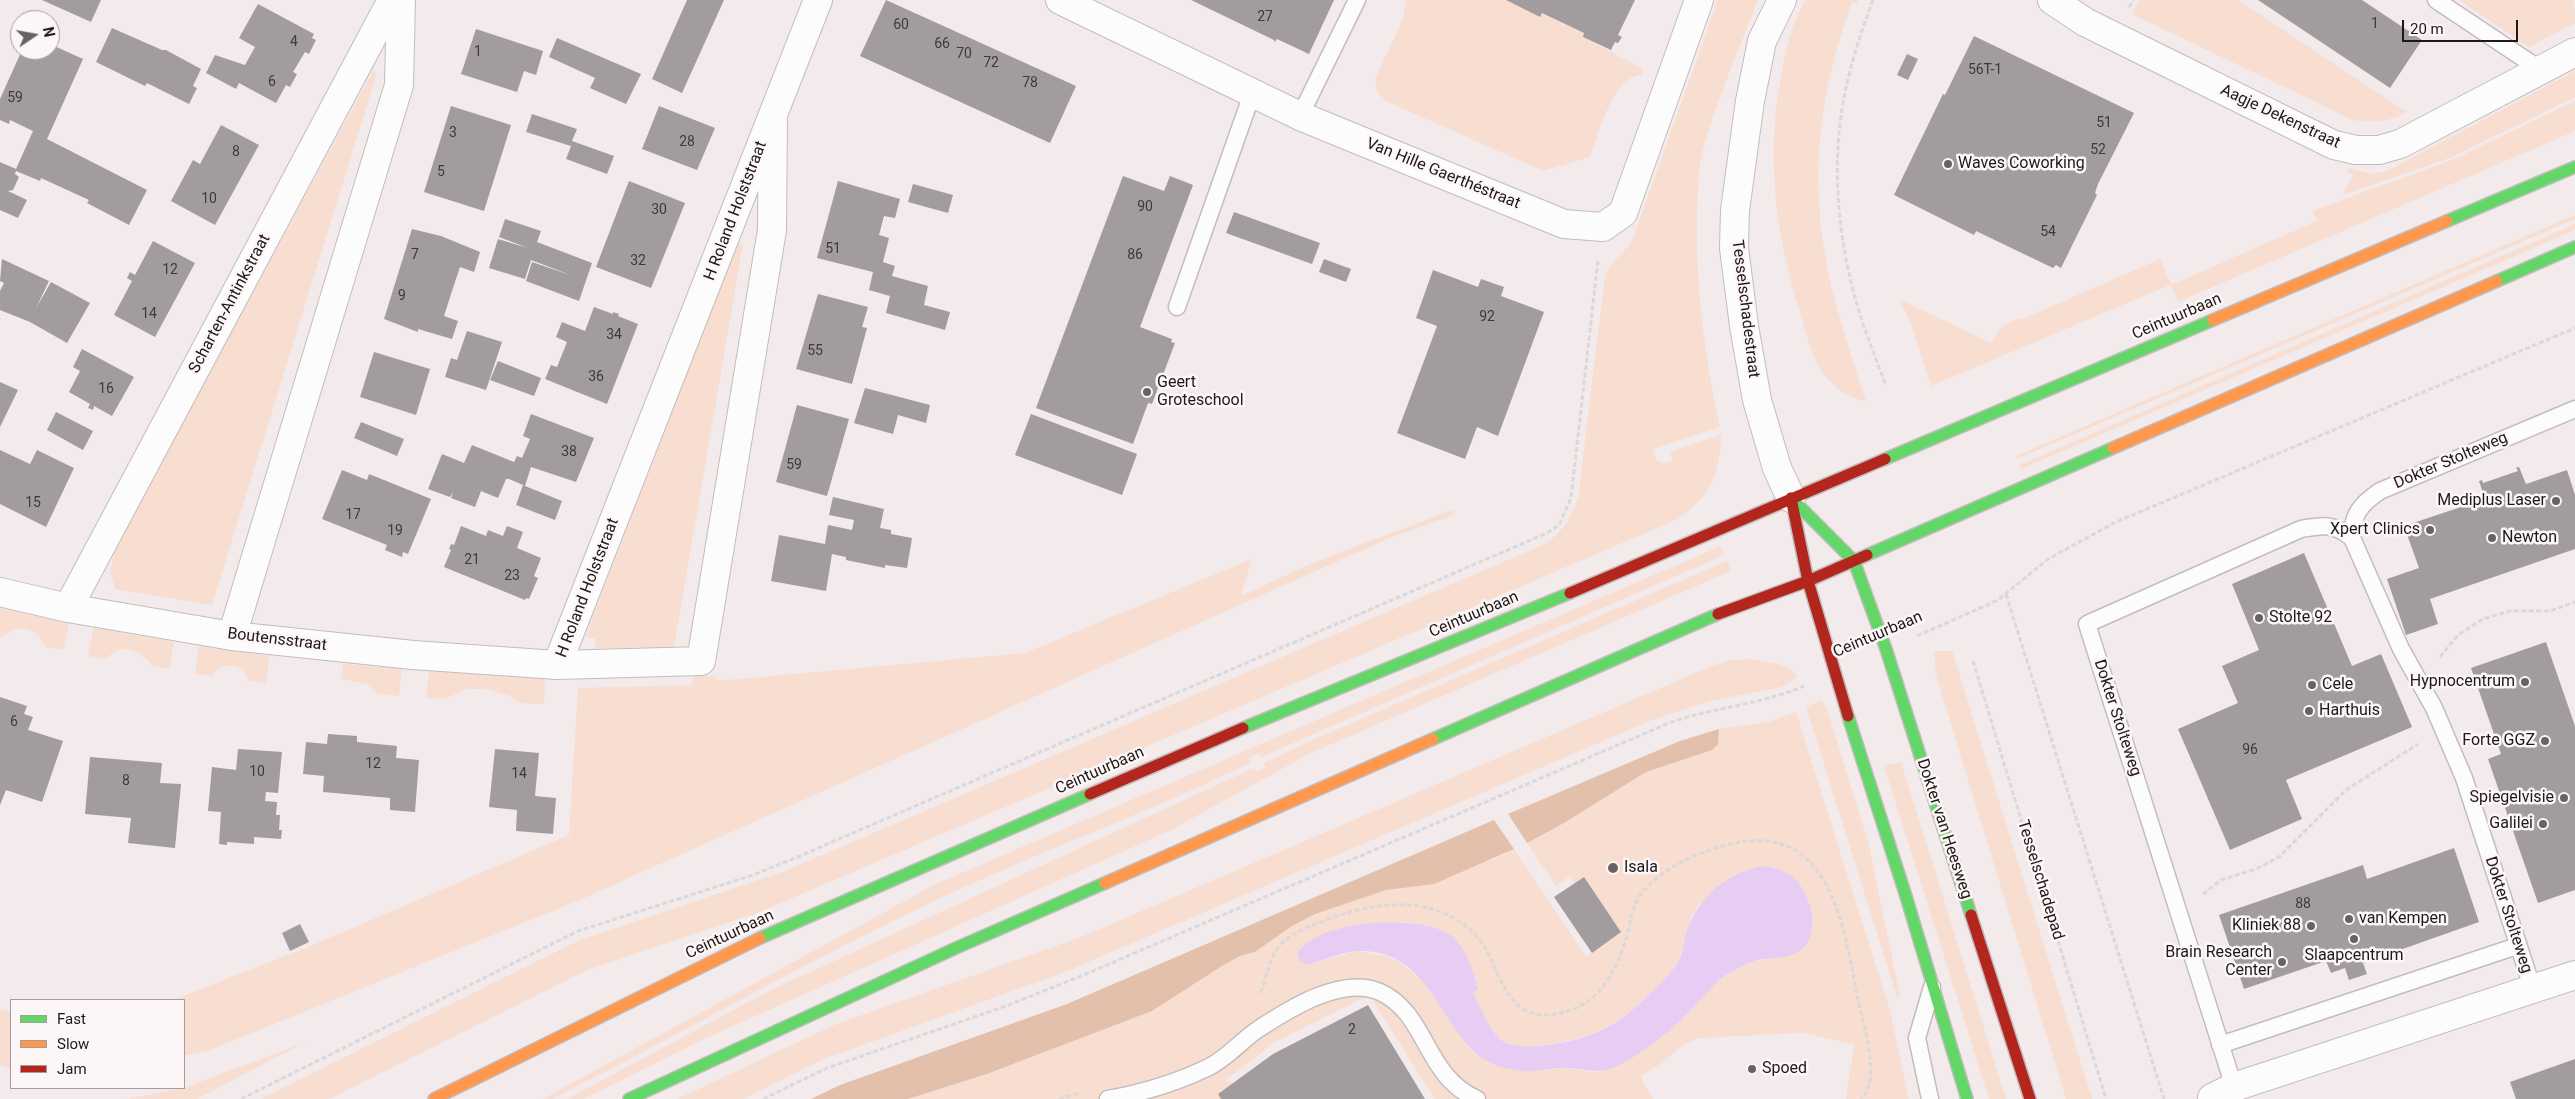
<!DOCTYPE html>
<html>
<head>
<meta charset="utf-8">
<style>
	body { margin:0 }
	#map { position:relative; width:2575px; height:1099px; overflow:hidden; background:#f3eaec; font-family:Roboto,sans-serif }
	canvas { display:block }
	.legend { position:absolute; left:10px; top:999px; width:175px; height:90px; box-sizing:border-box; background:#fdf6f7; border:1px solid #a49d9e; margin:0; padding:6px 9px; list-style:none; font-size:15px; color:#1e1819 }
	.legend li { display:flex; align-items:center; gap:10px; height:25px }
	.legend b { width:25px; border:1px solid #a49d9e }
	.north { position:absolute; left:10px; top:10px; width:50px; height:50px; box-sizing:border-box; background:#fdf6f7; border:1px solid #a49d9e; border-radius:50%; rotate:78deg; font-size:14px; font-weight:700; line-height:20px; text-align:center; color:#1e1819 }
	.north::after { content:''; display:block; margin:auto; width:18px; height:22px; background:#696263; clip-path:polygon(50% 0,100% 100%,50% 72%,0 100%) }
	.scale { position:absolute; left:2402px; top:20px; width:116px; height:22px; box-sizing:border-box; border:2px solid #1e1819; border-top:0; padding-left:6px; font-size:15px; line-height:18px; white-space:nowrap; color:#1e1819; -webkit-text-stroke:4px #fdf6f7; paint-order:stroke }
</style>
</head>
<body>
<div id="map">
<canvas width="2575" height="1099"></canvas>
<ul class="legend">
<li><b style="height:6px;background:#63d668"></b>Fast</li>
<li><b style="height:6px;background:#ff974d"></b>Slow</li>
<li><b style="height:6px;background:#b3261e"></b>Jam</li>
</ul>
<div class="north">N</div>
<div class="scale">20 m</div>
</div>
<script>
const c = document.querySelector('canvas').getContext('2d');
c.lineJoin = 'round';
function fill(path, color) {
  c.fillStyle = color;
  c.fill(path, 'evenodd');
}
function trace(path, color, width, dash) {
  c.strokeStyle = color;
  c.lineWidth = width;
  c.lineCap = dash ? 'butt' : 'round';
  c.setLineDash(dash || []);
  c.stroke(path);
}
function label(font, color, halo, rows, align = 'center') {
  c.font = font + ' Roboto,sans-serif';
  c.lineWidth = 5;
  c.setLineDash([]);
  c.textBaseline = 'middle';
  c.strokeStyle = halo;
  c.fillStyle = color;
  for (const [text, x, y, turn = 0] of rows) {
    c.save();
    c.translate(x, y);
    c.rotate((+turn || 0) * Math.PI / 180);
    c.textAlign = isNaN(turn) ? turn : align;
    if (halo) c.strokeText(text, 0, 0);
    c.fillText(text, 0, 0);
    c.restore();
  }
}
const green = new Path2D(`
	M1406 0H1506L1540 16 1542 13 1562 23V27L1564 24 1584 33 1583 37 1643 69 1641 75C1613 76 1598 136 1590 157L1543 171 1388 102C1378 94 1375 90 1376 77L1403 19Z
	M1718 0H1758C1739 50 1716 101 1702 153 1697 175 1698 198 1697 221 1696 291 1705 359 1720 427L1653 449 1657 461H1660L1662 464 1673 461 1670 452 1721 435C1720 474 1710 496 1678 519L762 911 587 970 329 1099H260L580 940 785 871 1545 544C1562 532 1572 518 1578 498L1605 276C1610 261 1626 253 1633 238Z
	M1805 0H1858L1857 3 1852 2C1817 100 1808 183 1831 285 1840 324 1854 363 1866 401 1844 397 1830 384 1818 366 1810 349 1805 330 1800 312 1775 234 1766 156 1781 76 1786 49 1792 23 1805 0Z
	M2140 0H2239L2407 112C2390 122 2372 123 2353 120L2134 15 2133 10Z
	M2459 0H2575L2572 5 2575 10V23L2529 47Z
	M373 71 377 73 212 605 115 589 110 572 115 548Z
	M2575 71V97L2452 157 2343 195 2353 175 2347 172 2349 168 2373 174 2387 171Z
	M2575 101V131L2178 302 2170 285 1931 386 1911 324 1899 299 1991 343C2000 326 2006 321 2025 318L2160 259 2171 285 2317 221 2312 211 2452 160Z
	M2575 215V219L2017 459 2016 456Z
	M2575 224V230L2021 469 2020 465Z
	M738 243 743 244 674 647 595 648V638L585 637Z
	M1452 510 1454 515 1392 537 577 901 210 1050 184 1056V1000H173L308 947 569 835 578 688 692 685 693 676H716V681L1025 653 1252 559 1241 596 1310 564Z
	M1721 546 1724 555 1261 757 1258 753 1249 759 1251 762C1151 812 1045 849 943 897 810 959 683 1033 552 1099H543L936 884Z
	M1727 561 1731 571 1311 753 1169 831 702 1040 584 1099H567L771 990 1254 768 1257 772 1266 767 1264 763 1308 742Z
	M0 608 69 623 63 650 45 647C39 628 17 622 3 637H0Z
	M94 628 174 642 169 669 152 666C142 649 121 642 106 659L88 656Z
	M199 646 269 656 266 683 248 681C246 666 231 663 219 668L212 676 195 674Z
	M1934 651H1952L2092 1099H2066L1936 675Z
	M1752 659C1764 661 1793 664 1797 678L1782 687 1710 701 1652 720 1065 972 824 1059 743 1099H677L834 1025 1081 937 1712 666 1732 660Z
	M343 664 402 669 399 696 378 694 367 684 341 679Z
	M429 671 545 677 544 704 519 703 510 696 487 689H466L445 699 426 698Z
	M1822 700 1828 712 1869 845 1900 997H1897L1806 707Z
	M1796 712 1889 1007 1909 1099H1846L1854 1044 1802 1033 1700 1038C1682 1043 1678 1050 1664 1061 1657 1067 1648 1071 1640 1076L1653 1099H1435L1369 995 1275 1042 1224 1081 1233 1083 1219 1094 1221 1099H908L987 1074 1152 1011 1222 966 1240 956 1255 952 1292 926 1315 914 1358 898 1495 859 1514 849 1586 957 1621 932 1584 877 1575 883 1570 876 1556 886 1527 843 1564 823 1646 772 1718 744 1719 729 1768 722ZM1774 867 1794 878 1792 955 1752 962 1736 969 1711 987 1691 1011 1639 1054 1614 1068 1594 1072 1567 1068 1526 1071 1511 1069 1460 1032 1427 985 1401 963 1389 957 1357 951 1307 965 1339 929 1386 922H1407L1436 928 1491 1029C1507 1049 1525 1048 1549 1044 1600 1036 1618 1025 1654 990 1664 980 1677 967 1681 954 1687 936 1688 911 1705 899 1720 888 1755 876 1774 867Z
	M1901 762 2006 1099H1989L1884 766Z
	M0 1009 11 1012V1069L0 1065Z
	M306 1042 197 1099H127L184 1088Z`);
const forest = new Path2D(`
	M1719 729 1718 744 1712 750 1646 772 1564 823 1527 843 1508 814 1680 741Z
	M1494 820 1514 849 1434 884 1386 890 1315 914 1292 926 1255 952 1240 956 1222 966 1152 1011 987 1074 908 1099H811L840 1085 1067 1004Z`);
const water = new Path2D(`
	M1761 866C1773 867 1784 869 1793 877 1810 893 1820 927 1805 946 1793 961 1768 956 1752 962 1743 965 1735 970 1728 974 1712 984 1703 999 1690 1011 1673 1029 1637 1058 1615 1067 1597 1075 1585 1068 1567 1068 1553 1067 1539 1072 1525 1071 1512 1070 1496 1067 1485 1060 1439 1029 1430 948 1358 951 1341 952 1324 960 1307 965L1301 962 1297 955C1313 919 1422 913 1450 935 1467 948 1473 970 1478 989L1473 993C1497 1040 1496 1052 1554 1044 1600 1037 1623 1021 1655 989 1664 980 1676 968 1681 956 1684 947 1684 938 1687 930 1699 896 1727 874 1761 866Z`);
const building = new Path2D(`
	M42 0H101L91 22Z
	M687 0H724L682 93 652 79Z
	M886 0 1076 86 1050 143 860 56Z
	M1191 0H1334L1309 54 1277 39 1275 42 1274 40Z
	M1506 0H1635L1618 35 1622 37 1618 43 1615 42 1611 50 1583 37 1584 33 1542 13 1540 17Z
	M2258 0H2362L2422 40 2390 88Z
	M258 4 314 34 312 38 316 40 309 54 305 52 293 72 297 74 290 87 286 85 276 103 239 83 236 89 206 73 215 55 245 65 255 47 239 38Z
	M112 28 162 50H166L201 69 193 86 197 88 189 104 147 83 145 86 96 62Z
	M476 29 543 51 536 75 524 71 517 92 461 74Z
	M1974 36 2134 113 2098 184 2095 193 2097 195 2061 268 2056 265 2053 268 1976 231 1974 235 1894 195 1943 94 1945 95Z
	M557 38 641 74 626 104 590 88 595 78 549 57Z
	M50 44 83 59 47 139 147 190 129 225 87 203 89 200 41 178 40 181 16 171 15 174 19 177 13 190 8 191 27 200 18 218 0 210V162L16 169 33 131 10 120 9 124 0 120V99L22 50H50Z
	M1907 54 1918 59 1908 80 1897 75Z
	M451 106 511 125 484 211 424 192Z
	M659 106 715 128 697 170 642 149Z
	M532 114 577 129 572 141 614 156 607 174 566 159 571 146 526 132Z
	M221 125 259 145 215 225 171 201 193 160 200 164Z
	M1123 176 1164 191 1170 176 1193 185 1140 327 1172 339 1171 342 1175 343 1152 404 1148 403 1133 444 1036 408Z
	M629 181 685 203 651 288 596 267Z
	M838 181 900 199 895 218 884 216 879 235 889 238 883 262 895 266 892 276 928 286 924 305 950 312 945 330 886 313 890 296 869 290 873 272 817 258Z
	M913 184 953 195 948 213 908 202Z
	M1234 212 1320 243 1312 264 1226 233Z
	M505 219 541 231 537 242 592 263 579 301 526 281 532 262 573 276 531 260 525 279 489 268 498 239 528 248 499 237Z
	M412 229 441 236 480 252 474 272 460 267 452 291 444 316 458 321 452 339 418 329V332L384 319Z
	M153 241 195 263 155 337 114 315 132 281 127 278 130 272 135 275Z
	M2 259 49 281 36 308 51 282 90 303 67 343 30 322 0 310V291L4 283 0 281Z
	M1324 259 1351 269 1346 282 1319 272Z
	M1433 270 1478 287 1481 279 1504 287 1501 296 1544 312 1498 436 1477 427 1465 459 1397 433 1437 326 1416 318Z
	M818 294 868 307 862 327 867 328 852 384 796 369Z
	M594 307 613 314V312L619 314 618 316 638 324 607 404 545 379 551 365 557 367 567 342 556 337 562 322 585 331Z
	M467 331 502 342 486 390 445 377 451 358 457 360Z
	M82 349 134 377 112 416 94 406 93 410 88 408 90 404 69 392 80 371 73 367Z
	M374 352 430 369 416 415 360 397Z
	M498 361 541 378 534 396 490 380Z
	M0 382 18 390 0 427Z
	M865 388 930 405 926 423 898 415 893 434 854 423Z
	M797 405 849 419 827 496 776 482Z
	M56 412 93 431 83 450 47 430Z
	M531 414 594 438 576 482 531 467 525 486 562 501 555 520 516 505 523 485 509 479H506L498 498 481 491 475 507 451 498 453 492 450 497 428 489 442 454 464 463 472 445 514 462 517 456 522 458 530 439 523 436Z
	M1031 414 1137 454 1122 495 1015 455Z
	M361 422 404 439 397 456 354 438Z
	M0 450 30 464 37 450 74 468 46 527 0 504Z
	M2519 467 2526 484 2567 470 2575 495V549L2430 599 2438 624 2406 635 2387 579 2419 568 2404 526 2485 499 2479 481 2482 480 2483 483 2518 471 2516 468Z
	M342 470 367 480 369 474 431 499 408 554 403 552 402 557 385 550 387 545 322 519Z
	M833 497 884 509 880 528 891 530V534L912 538 907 568 885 565V568L846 560V557L832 554 826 591 771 581 779 535 825 544 828 525 852 530 854 520 829 515Z
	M461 526 486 536 488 530 503 536 507 526 523 532 517 548 541 558 534 576 538 578 529 599 526 598 525 600 444 567 451 550 449 549 451 544 454 545Z
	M2304 553 2352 666 2381 654 2412 727 2286 780 2302 819 2230 850 2178 729 2238 703 2222 666 2259 650 2232 584Z
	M2546 642 2575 726V890L2538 903 2488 759 2501 754 2471 668Z
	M0 697 27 706 24 714 33 717 28 730 63 741 42 802 6 790 0 805Z
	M328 734 357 736V742L397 746 396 758 419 760 415 812 390 810V798L323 792 324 776 303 774 306 742 327 744Z
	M238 749 282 752 278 793 266 792 265 801 277 802 276 815H280L279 830H282L281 839 254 837V844L227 842V845L219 844 221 812 208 811 212 767 236 770Z
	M495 749 539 753 535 796 556 798 553 834 516 831 517 810 489 807Z
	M90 757 162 763 160 783 181 784 175 848 128 843 131 818 85 814Z
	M2454 848 2479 922 2363 963 2367 974 2349 980 2345 968 2331 973 2326 961 2244 989 2219 915 2363 865 2367 879Z
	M1584 877 1621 932 1592 953 1554 897Z
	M300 924 309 942 290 951 282 933Z
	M1368 1005 1425 1099H1221L1218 1094 1273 1054Z
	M2575 1059V1099H2516L2510 1082Z`);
const path = new Path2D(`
	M1873 0C1861 32 1850 65 1844 98 1832 159 1837 226 1852 286 1860 320 1874 353 1886 386
	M2129 7 2134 0
	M2006 594 2164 1099
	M1917 636 1998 600 2048 559 2116 522 2575 328
	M2440 657 2458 635 2483 619 2510 611H2550L2575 602
	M1973 661 2106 1099
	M2203 894 2221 880 2256 869 2279 857 2346 790 2418 744
	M1261 993C1267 977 1269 956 1282 943 1294 932 1310 926 1326 920 1373 902 1429 894 1471 930 1495 951 1496 989 1522 1008 1532 1016 1548 1016 1560 1013 1599 1006 1617 971 1627 935 1631 919 1633 903 1644 890 1665 867 1697 853 1726 845 1831 817 1843 925 1858 999 1863 1025 1882 1079 1861 1099
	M241 1099 578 931 753 875 795 858 1547 533 1559 525 1571 498 1598 260
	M763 1099 827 1068 1006 1006 1086 974 1669 723C1714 707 1760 705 1804 686
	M1059 1099 1080 1093`);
const lane = new Path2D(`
	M2436 0 2541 70
	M1300 116 1357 0
	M1177 307 1252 94
	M2533 990 2464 778 2434 708 2401 649 2352 538C2352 514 2361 504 2380 491L2575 409
	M2220 1045 2517 946
	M2234 1087 2087 624 2301 529C2323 525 2333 523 2352 538
	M1108 1099C1142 1093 1178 1082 1209 1067 1227 1058 1241 1041 1257 1030 1289 1009 1342 975 1380 992 1428 1014 1424 1076 1477 1099
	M1930 1099 1917 1038 1932 987`);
const street = new Path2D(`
	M1060 0 1300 116 1564 224 1603 227 1623 213 1699 0
	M1782 0 1762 41 1750 101 1735 210 1734 248 1744 326 1757 400 1777 468 1791 498
	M2052 0 2085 22 2334 145 2356 150H2379L2400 144 2575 52
	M0 592 68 608 232 636 413 655 557 665 701 661 772 230 773 117
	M68 608 392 0
	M232 636 399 85 401 0
	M557 665 818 0
	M2212 1098 2234 1087 2575 975`);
const fast = new Path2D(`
	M2447 221 2575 167
	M2497 281 2575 247
	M1885 459 2213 320
	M1791 498 1854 561 1886 649 1971 915
	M1867 555 2113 448
	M1848 716 1905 893 1967 1099
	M1243 728 1570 593
	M1433 739 1718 614
	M760 938 1090 794
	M629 1099 956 948 1105 883`);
const slow = new Path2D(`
	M2213 320 2447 221
	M2113 448 2497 281
	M1105 883 1433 739
	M434 1099 760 938`);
const jam = new Path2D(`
	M1791 498 1808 581 1848 716
	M1570 593 1885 459
	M1718 614 1808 581 1867 555
	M1090 794 1243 728
	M1971 915 2030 1099`);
const markers = [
	[1948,164,5,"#696263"],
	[1147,392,5,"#696263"],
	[2556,501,5,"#696263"],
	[2430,530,5,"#696263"],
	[2492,538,5,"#696263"],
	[2259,618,5,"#696263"],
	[2525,682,5,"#696263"],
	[2312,685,5,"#696263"],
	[2309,711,5,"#696263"],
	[2545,741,5,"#696263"],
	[2564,798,5,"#696263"],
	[2543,824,5,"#696263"],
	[1613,868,6,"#696263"],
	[2349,919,5,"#696263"],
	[2311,926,5,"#696263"],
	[2354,939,5,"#696263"],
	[2282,962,5,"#696263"],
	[1752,1069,5,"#696263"]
];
const numberNames = [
	["27",1265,17],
	["1",2375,24],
	["60",901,25],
	["4",294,42],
	["66",942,44],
	["1",478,52],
	["70",964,54],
	["72",991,63],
	["56T-1",1985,70],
	["6",272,82],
	["78",1030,83],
	["59",15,98],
	["51",2104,123],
	["3",453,133],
	["28",687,142],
	["52",2098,150],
	["8",236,152],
	["5",441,172],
	["10",209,199],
	["90",1145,207],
	["30",659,210],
	["54",2048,232],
	["51",833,249],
	["7",415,255],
	["86",1135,255],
	["32",638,261],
	["12",170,270],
	["9",402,296],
	["14",149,314],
	["92",1487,317],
	["34",614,335],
	["55",815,351],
	["36",596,377],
	["16",106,389],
	["38",569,452],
	["59",794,465],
	["15",33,503],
	["17",353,515],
	["19",395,531],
	["21",472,560],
	["23",512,576],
	["6",14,722],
	["96",2250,750],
	["12",373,764],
	["10",257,772],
	["14",519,774],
	["8",126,781],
	["88",2303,904],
	["2",1352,1030]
];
const streetNames = [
	["Aagje Dekenstraat",2280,117,25],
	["Van Hille Gaerthéstraat",1443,174,22],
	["H Roland Holststraat",736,211,-69],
	["Scharten-Antinkstraat",230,304,-62],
	["Tesselschadestraat",1745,309,83],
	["Ceintuurbaan",2177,317,-23],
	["Dokter Stolteweg",2451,461,-23],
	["H Roland Holststraat",588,588,-69],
	["Ceintuurbaan",1474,615,-23],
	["Ceintuurbaan",1878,635,-23],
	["Boutensstraat",277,640,7],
	["Dokter Stolteweg",2117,718,72],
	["Ceintuurbaan",1100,771,-24],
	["Dokter van Heesweg",1944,829,72],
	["Tesselschadepad",2040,880,73],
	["Dokter Stolteweg",2508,915,72],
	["Ceintuurbaan",730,935,-25]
];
const poiNames = [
	["Waves Coworking",1958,164],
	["Geert",1157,383],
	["Groteschool",1157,401],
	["Mediplus Laser",2546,501,"right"],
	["Xpert Clinics",2420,530,"right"],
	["Newton",2502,538],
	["Stolte 92",2269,618],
	["Hypnocentrum",2515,682,"right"],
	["Cele",2322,685],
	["Harthuis",2319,711],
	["Forte GGZ",2535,741,"right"],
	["Spiegelvisie",2554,798,"right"],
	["Galilei",2533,824,"right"],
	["Isala",1624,868],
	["van Kempen",2359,919],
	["Kliniek 88",2301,926,"right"],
	["Brain Research",2272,953,"right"],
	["Center",2272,971,"right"],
	["Slaapcentrum",2354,956,"center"],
	["Spoed",1762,1069]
];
fill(green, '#f7ded1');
fill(forest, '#e2c0ac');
fill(water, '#e7cdf4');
fill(building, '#a29c9e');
trace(lane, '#c3bcbd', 19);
trace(street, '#c3bcbd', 30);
trace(fast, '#c3bcbd', 14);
trace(slow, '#c3bcbd', 14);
trace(jam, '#c3bcbd', 14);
trace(path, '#dad8d8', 3, [5, 2.5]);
trace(lane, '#fdfcfc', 16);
trace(street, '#fdfcfc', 28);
trace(fast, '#63d668', 11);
trace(slow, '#ff974d', 11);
trace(jam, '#b3261e', 11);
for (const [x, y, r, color] of markers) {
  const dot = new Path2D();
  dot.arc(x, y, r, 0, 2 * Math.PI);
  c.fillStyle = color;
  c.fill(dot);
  trace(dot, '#fdf6f7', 2);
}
label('14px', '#3f393a', null, numberNames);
label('16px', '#1e1819', '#fdf6f7', streetNames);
label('16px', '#1e1819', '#fdf6f7', poiNames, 'left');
</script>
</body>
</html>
